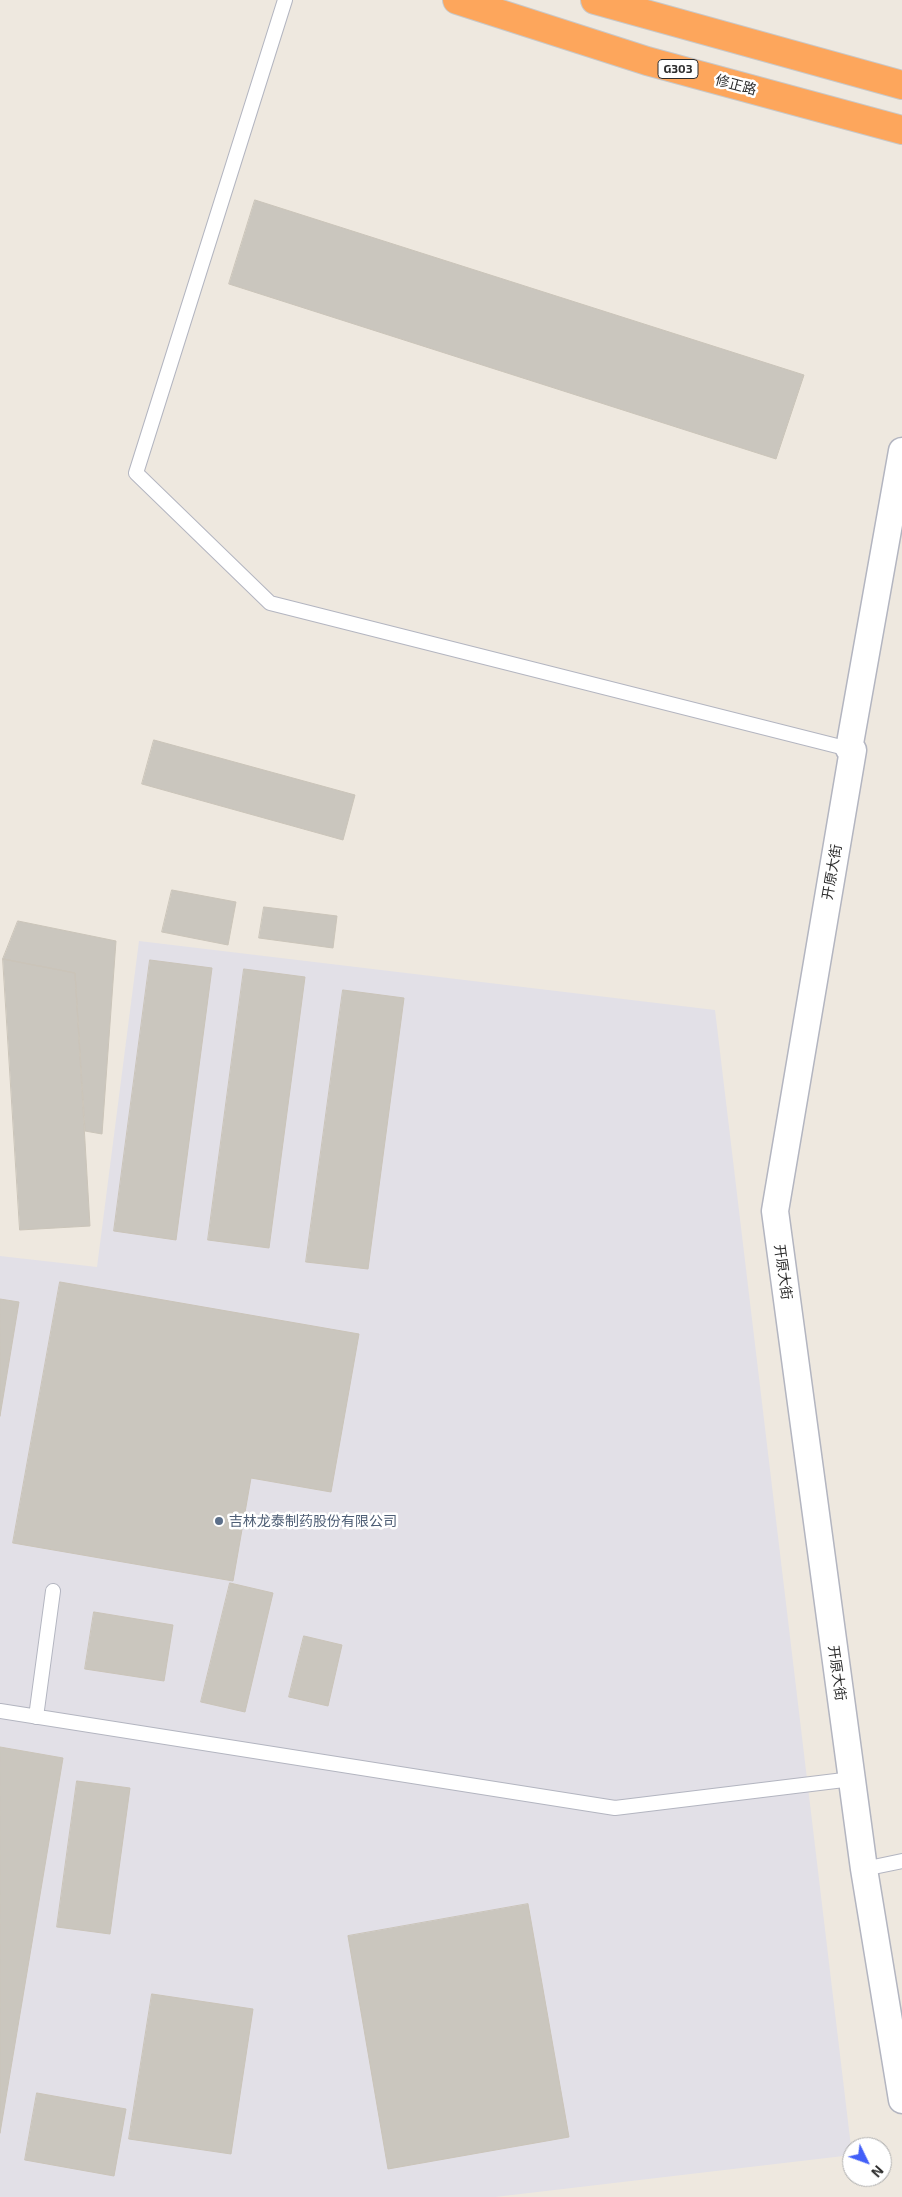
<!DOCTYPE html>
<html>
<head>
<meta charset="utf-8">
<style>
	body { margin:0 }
	#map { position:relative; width:902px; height:2197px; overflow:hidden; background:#eee8df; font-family:"Exo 2",sans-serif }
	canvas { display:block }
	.north { position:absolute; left:842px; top:2137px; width:50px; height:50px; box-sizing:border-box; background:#fff; border:1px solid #ababab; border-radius:50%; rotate:132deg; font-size:14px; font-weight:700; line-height:20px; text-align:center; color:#2d2d2d }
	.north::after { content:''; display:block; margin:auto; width:18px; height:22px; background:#425ff8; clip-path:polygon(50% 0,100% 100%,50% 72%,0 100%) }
</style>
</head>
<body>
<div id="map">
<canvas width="902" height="2197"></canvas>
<div class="north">N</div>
</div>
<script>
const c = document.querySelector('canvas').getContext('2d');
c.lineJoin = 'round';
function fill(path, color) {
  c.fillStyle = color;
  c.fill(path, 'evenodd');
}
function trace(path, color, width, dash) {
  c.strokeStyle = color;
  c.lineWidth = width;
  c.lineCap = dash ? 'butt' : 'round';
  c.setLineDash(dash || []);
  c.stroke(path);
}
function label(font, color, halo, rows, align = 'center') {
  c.font = font + ' "Exo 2","Noto Sans SC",sans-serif';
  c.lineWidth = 5;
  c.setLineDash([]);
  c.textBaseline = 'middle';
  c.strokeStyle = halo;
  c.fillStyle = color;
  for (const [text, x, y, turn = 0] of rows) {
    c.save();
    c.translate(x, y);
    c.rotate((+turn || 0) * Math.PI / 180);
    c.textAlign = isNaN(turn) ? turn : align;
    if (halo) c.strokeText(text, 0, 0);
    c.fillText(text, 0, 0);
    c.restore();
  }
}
const industrial = new Path2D(`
	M139 941 715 1010 852 2155 495 2197H0V1256L97 1267Z`);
const building = new Path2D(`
	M255 200 804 375 776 459 229 284Z
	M154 740 355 795 343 840 142 784Z
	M172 890 236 902 228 945 162 932Z
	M264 907 337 916 333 948 259 938Z
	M18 921 116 941 102 1134 85 1131 75 973 3 959Z
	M3 959 75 973 90 1226 20 1230Z
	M150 960 212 968 176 1240 114 1231Z
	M244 969 305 977 269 1248 208 1240Z
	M343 990 404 998 368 1269 306 1262Z
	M60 1282 359 1334 331 1492 251 1478 233 1581 13 1543Z
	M0 1299 19 1302 0 1416Z
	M230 1583 273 1593 245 1712 201 1702Z
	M94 1612 173 1625 164 1681 85 1669Z
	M304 1636 342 1645 328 1706 289 1697Z
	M0 1747 63 1758 0 2133Z
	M77 1781 130 1788 110 1934 57 1927Z
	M528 1904 569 2137 388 2169 348 1936Z
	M152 1994 253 2009 231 2154 129 2139Z
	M37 2093 126 2109 114 2176 25 2160Z`);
const lane = new Path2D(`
	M285 0 136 473 270 603 853 750
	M0 1711 615 1808 852 1779
	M36 1717 53 1591
	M864 1869 902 1861`);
const street = new Path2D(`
	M902 451 849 749 853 750 775 1211 864 1869 902 2100`);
const highway = new Path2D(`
	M457 0 647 61 902 130
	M595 0 902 85`);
const markers = [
	[219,1521,5,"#5c6f8a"]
];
const shields = [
	[678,69,40]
];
const shieldNames = [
	["G303",678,69]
];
const streetNames = [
	["修正路",736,85,15],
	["开原大街",832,872,-80],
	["开原大街",783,1272,82],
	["开原大街",837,1673,82]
];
const serviceNames = [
	["吉林龙泰制药股份有限公司",229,1521]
];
fill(industrial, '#e2e0e7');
fill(building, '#cac6be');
trace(building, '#cac4b9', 1);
trace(lane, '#b3b5c0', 16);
trace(street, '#b3b5c0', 29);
trace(highway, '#c8c8c8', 30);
trace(lane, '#fff', 14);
trace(street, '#fff', 26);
trace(highway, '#fda65c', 28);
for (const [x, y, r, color] of markers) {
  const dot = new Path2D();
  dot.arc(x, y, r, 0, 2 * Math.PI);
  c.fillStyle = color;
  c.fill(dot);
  trace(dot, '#fff', 2);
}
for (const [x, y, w] of shields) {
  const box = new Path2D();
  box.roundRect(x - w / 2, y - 9.5, w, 19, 4);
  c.fillStyle = '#fff';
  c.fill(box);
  trace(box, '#2d2d2d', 1);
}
label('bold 12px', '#2d2d2d', null, shieldNames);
label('14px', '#2d2d2d', '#fff', streetNames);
label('14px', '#4e5e75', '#fff', serviceNames, 'left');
</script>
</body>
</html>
